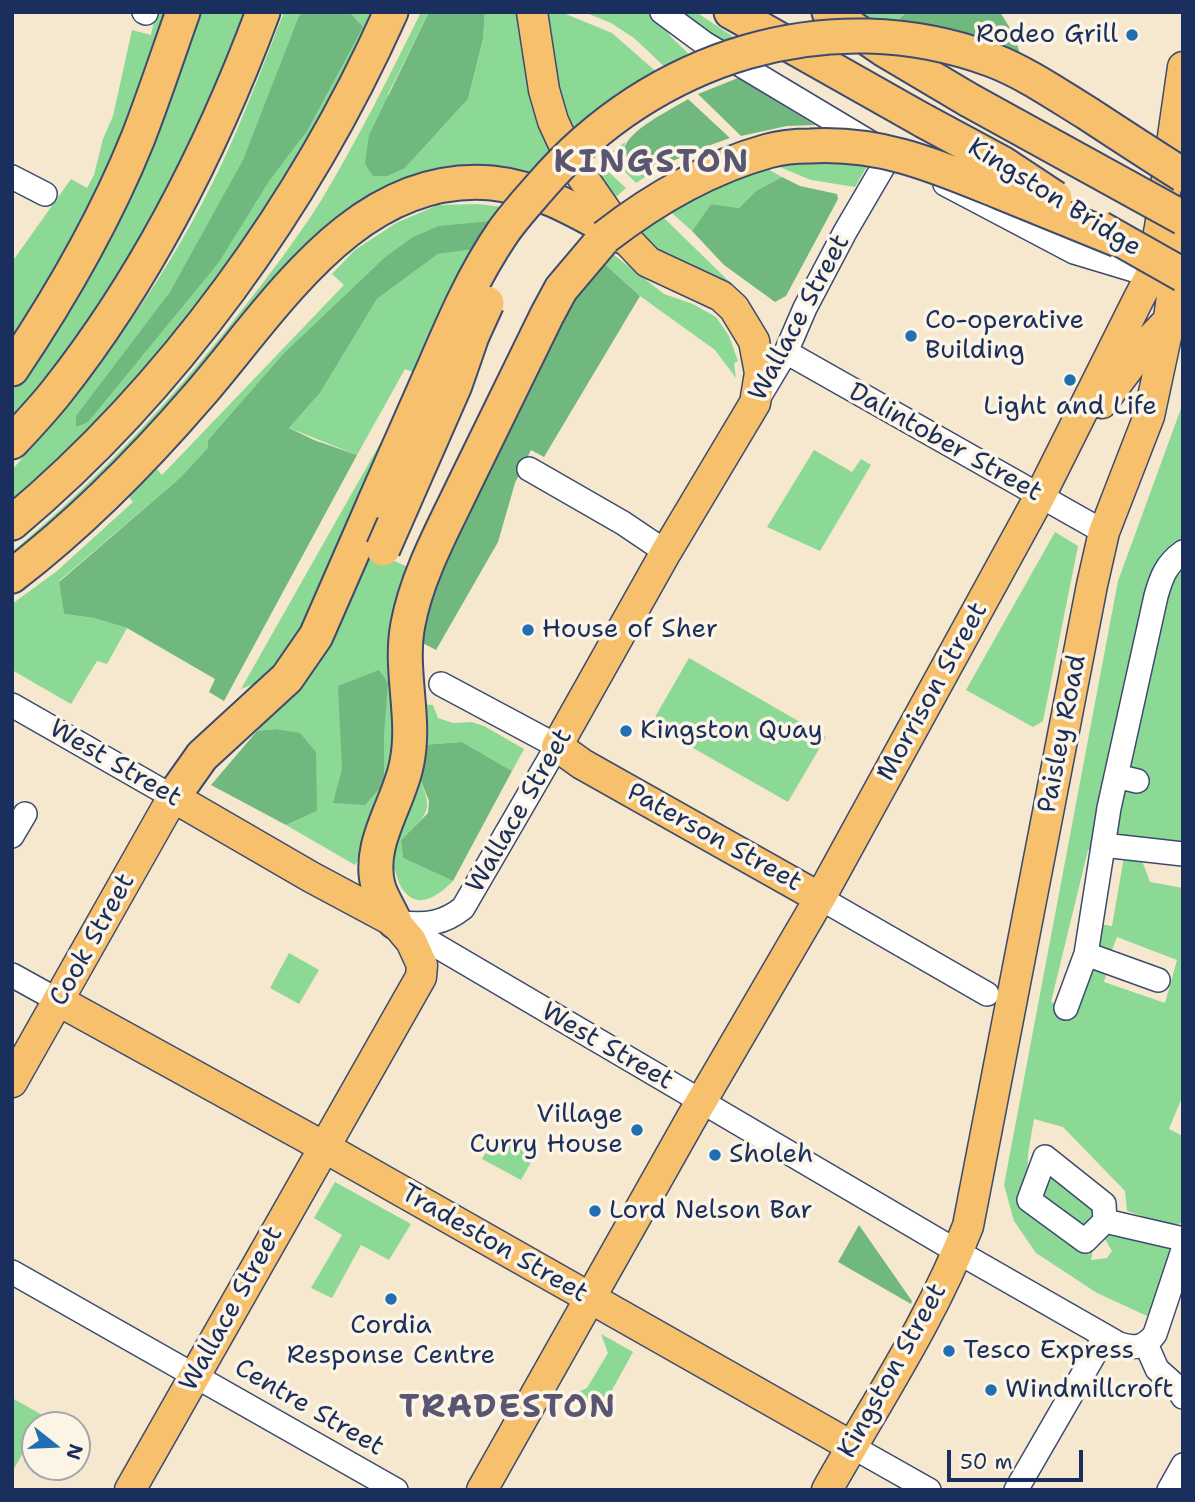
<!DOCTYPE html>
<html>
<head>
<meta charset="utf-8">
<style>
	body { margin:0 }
	#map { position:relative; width:1195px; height:1502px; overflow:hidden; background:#f6e8ce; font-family:"Shantell Sans",sans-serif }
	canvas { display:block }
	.frame { position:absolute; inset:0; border:14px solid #1b2f5e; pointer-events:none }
	.north { position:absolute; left:21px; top:1411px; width:70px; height:70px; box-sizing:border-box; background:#fcf5e5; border:2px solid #a2a6af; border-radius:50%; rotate:108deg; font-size:19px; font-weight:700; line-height:28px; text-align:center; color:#1b2f5e }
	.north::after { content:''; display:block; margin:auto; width:24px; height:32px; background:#1f6fb2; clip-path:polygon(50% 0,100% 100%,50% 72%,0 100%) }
	.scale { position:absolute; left:947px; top:1450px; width:136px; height:32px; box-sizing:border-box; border:4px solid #1b2f5e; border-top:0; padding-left:9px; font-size:21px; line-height:24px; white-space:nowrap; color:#1b2f5e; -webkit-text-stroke:5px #fcf5e5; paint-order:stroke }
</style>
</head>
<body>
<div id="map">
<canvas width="1195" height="1502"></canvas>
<div class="frame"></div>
<div class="north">N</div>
<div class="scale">50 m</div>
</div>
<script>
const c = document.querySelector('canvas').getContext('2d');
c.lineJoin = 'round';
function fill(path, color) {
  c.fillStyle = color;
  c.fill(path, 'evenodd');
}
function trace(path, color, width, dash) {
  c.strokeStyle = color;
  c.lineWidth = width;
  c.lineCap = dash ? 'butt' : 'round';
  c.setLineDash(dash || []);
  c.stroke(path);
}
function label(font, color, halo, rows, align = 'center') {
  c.font = font + ' "Shantell Sans",sans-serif';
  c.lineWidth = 7;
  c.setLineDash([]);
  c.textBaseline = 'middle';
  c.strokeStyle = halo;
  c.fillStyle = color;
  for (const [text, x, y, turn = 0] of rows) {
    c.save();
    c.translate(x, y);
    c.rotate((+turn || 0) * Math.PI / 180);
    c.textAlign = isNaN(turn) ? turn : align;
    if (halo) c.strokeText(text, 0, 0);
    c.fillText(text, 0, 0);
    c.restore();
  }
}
const green = new Path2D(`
	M156 12H169L162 36 94 204 12 347V262L71 179 87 188 94 175 103 139 113 116 132 30 151 35Z
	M196 12H247C186 158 117 299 12 418V392L51 333Z
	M284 12H380L361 54 234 262 134 385 65 455 12 500V470C89 382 160 289 212 184 240 128 261 70 284 12Z
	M421 12H429L388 94 405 168 468 99 483 39 485 12H526L561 151 534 179 417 180 205 370 12 571V552C97 481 170 402 238 315 267 278 297 239 322 199 358 139 390 75 421 12Z
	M546 12H561L612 33 660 75 573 137 556 101Z
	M584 12H646L658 20 671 37 688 53 668 70 634 38 611 23Z
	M675 12H696L738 40 725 45Z
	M859 12H908L902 16 896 24 874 22Z
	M625 142 624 150 635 168H659L636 183 608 155Z
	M815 160 869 163 855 187 811 180 782 168 780 164Z
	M600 164 626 188 610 202 589 174Z
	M766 168 782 177 756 191 739 208 711 204 692 231 665 207 699 190Z
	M478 204 511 208 503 220 384 258 284 353 208 440 209 448 181 477 59 581 64 614 94 618 127 628 107 664 97 661 71 704 12 670V604L57 571 133 502 129 497 157 469 162 475 344 285 332 274 355 250 396 223 438 205Z
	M657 212 664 218 740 292 660 253 633 229Z
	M484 248 424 376 405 369 357 455 289 428 320 393 377 299 438 254Z
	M609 251 664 294 693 304 716 317 729 336 738 361 734 363 736 378 715 350 640 296 599 259Z
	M403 403 308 633 262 681 241 689Z
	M1183 403V843L1141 858 1150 882 1183 888V1095L1169 1129 1183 1136V1223L1169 1225 1127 1211 1125 1191 1063 1127 1034 1119 1028 1154 1027 1191 1061 1159 1111 1211 1085 1237 1060 1235 1073 1248 1093 1250 1091 1260 1107 1258 1112 1251 1105 1239 1119 1222 1166 1243 1175 1255 1158 1310 1147 1316 1097 1293 1036 1253 1014 1221 1004 1185 1118 581ZM1088 850 1124 857 1112 926 1100 924 1097 946 1112 950 1117 937 1177 960 1165 1003 1104 982 1108 967 1090 960 1073 1008 1051 1002Z
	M814 450 852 472 861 459 871 465 820 551 767 527Z
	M1055 532 1078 546 1043 721 1033 727 966 690Z
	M367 549 417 571 403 726 373 836 355 865 286 825 317 811 275 729 257 731 305 673Z
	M689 658 826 737 788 802 651 724Z
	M422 704 433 705 438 718 453 723 472 722 484 726 524 749 512 771 462 742 422 745Z
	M417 771C433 813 432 809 401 840L403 858 453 881C440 894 419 911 404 891 399 886 397 876 395 870L387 871Z
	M289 953 319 970 299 1004 270 988Z
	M496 1135 534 1157 521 1180 482 1159Z
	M335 1182 411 1224 389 1260 361 1245 332 1298 311 1288 342 1235 314 1218Z
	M601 1334 633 1352 601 1410 574 1394 587 1388 608 1353Z
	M12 1398 44 1416 39 1425H35V1432L12 1472Z`);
const forest = new Path2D(`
	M304 12H349L363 27 307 131 269 181 219 262 88 422 76 427V416L170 292 243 160 299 16Z
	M429 12H485L483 39 468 99 405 168 387 176H373L365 164 369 135Z
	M908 12H1000L1015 36 1021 59 896 24 902 16Z
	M738 78 815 125 787 126 741 136 698 94Z
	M688 99 730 138 691 152 659 168H635L624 150C627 130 671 110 688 99Z
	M782 177 800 186 837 194 838 199 786 296 775 302 724 265 692 231 711 204 739 208 756 191Z
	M503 220 484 248 438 254 377 299 320 393 289 428 314 440 357 455 224 701 209 692 215 679 127 628 94 618 64 614 59 582 181 477 208 448V440L284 353 384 258 413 237 439 226Z
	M599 259 640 296 544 457 531 450 515 483 498 542 436 650 419 641 436 575 548 327Z
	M379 670 388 683 384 733V783L365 805 333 803 342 769 338 686Z
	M275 729 300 733 316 752 317 811 286 825 211 785 257 731Z
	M462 742 512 771 453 881 403 858 401 840 428 813 429 801 417 771 422 745Z
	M859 1225 912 1301 911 1304 838 1262Z`);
const minor = new Path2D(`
	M144 12 146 13
	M662 12 704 43 876 146
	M12 177 45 194
	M945 184 1074 252 1167 280
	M786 352 1104 532
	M759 397 786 352 805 308 845 232 890 155
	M529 469 623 523 666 552
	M12 705 173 797
	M1116 776 1137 781
	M12 836 25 814
	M1103 845 1183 854
	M820 898 987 994
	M402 923C426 925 443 924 463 908L557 746 441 684
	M401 925 958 1252 1119 1344C1134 1349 1145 1348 1155 1334L1183 1250
	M1086 954 1158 980
	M12 975 59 1001
	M1066 1008 1086 954 1109 808 1156 596C1161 578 1166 564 1183 552
	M1045 1157 1104 1204 1105 1221 1085 1241 1029 1200Z
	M1105 1221 1183 1239
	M12 1272 396 1490
	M1146 1344 1157 1369 1177 1387 1183 1397
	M851 1446 929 1490
	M1016 1490 1105 1336
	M1169 1490 1183 1465`);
const major = new Path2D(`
	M532 12 544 90 553 121 572 162 624 237 648 262 721 296 734 308 754 341 760 373 755 403 666 552 557 746 582 764 820 898
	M1102 403 1148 342 1170 319
	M59 1001 324 1147 851 1446
	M12 1082 173 797 311 877 395 922 411 941 422 965 421 977 130 1490
	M482 1490 691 1119 820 898 1040 496 1138 300 1151 275 1160 227 1183 67
	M827 1490C876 1403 932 1319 968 1226L1092 585 1104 532 1149 416 1167 332 1183 219`);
const highway = new Path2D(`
	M731 12 924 121
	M829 12 883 49 969 100
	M12 369C61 296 105 220 138 138 154 97 168 54 183 12
	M12 442C28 425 44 408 58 390 147 277 213 146 263 12
	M12 523C173 388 305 204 391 12
	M12 576C80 524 143 460 199 395 276 306 357 171 492 183 541 188 582 214 624 237
	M173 797 202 756 287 678 316 636 375 501
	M395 922C390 911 383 900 379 889 365 845 400 803 407 762 416 716 399 670 408 624 417 576 442 531 463 487 491 429 519 372 547 315L561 289 605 237`);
const highwayBridge = new Path2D(`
	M969 100 1183 218
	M924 121 1002 163 1055 198
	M1100 228 1183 275
	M605 237C654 199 707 168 768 151 782 147 796 146 810 146 882 142 936 166 1000 192 1039 208 1079 224 1118 240
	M375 501C394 458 413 415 432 372 453 323 473 276 503 232 515 215 528 201 541 186 653 56 829 0 992 60 1026 73 1056 94 1087 113 1119 134 1151 155 1183 175
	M383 549 455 385 472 336 487 303`);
const markers = [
	[1132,35,7,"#1f6fb2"],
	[911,336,7,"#1f6fb2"],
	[1070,380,7,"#1f6fb2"],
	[528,630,7,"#1f6fb2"],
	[626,731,7,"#1f6fb2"],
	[637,1130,7,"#1f6fb2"],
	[715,1155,7,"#1f6fb2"],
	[595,1211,7,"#1f6fb2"],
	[391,1299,7,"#1f6fb2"],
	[949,1351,7,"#1f6fb2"],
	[991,1390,7,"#1f6fb2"]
];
const poiNames = [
	["Rodeo Grill",1118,35,"right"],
	["Co-operative",925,321],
	["Building",925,351],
	["Light and Life",1070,407,"center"],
	["House of Sher",542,630],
	["Kingston Quay",640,731],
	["Village",623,1115,"right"],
	["Curry House",623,1145,"right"],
	["Sholeh",729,1155],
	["Lord Nelson Bar",609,1211],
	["Cordia",391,1326,"center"],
	["Response Centre",391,1356,"center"],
	["Tesco Express",963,1351],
	["Windmillcroft",1005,1390]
];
const streetNames = [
	["Kingston Bridge",1054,198,32],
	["Wallace Street",800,318,-62],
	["Dalintober Street",945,443,29],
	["Morrison Street",933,692,-61],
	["Paisley Road",1063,734,-79],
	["West Street",115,764,30],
	["Wallace Street",520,811,-60],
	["Paterson Street",714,838,29],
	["Cook Street",93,940,-61],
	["West Street",607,1047,30],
	["Tradeston Street",494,1244,30],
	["Wallace Street",232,1309,-61],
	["Kingston Street",893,1371,-61],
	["Centre Street",309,1408,30]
];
const districtNames = [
	["KINGSTON",652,163],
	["TRADESTON",508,1408]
];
fill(green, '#8cd895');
fill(forest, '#71b87e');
trace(minor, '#3c4b6f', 26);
trace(major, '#3c4b6f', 33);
trace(highway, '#3c4b6f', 37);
trace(minor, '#fff', 23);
trace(major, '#f7c06c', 30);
trace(highway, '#f7c06c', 33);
trace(highwayBridge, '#3c4b6f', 37, []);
trace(highwayBridge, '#f7c06c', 33);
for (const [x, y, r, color] of markers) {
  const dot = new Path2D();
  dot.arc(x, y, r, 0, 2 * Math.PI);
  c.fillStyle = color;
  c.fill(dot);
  trace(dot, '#fcf5e5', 2.5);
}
label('26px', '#1b2f5e', '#fcf5e5', poiNames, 'left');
label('26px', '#1b2f5e', '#fcf5e5', streetNames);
c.letterSpacing = '2px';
label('bold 33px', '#5a5671', '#fcf5e5', districtNames);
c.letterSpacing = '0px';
</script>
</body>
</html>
